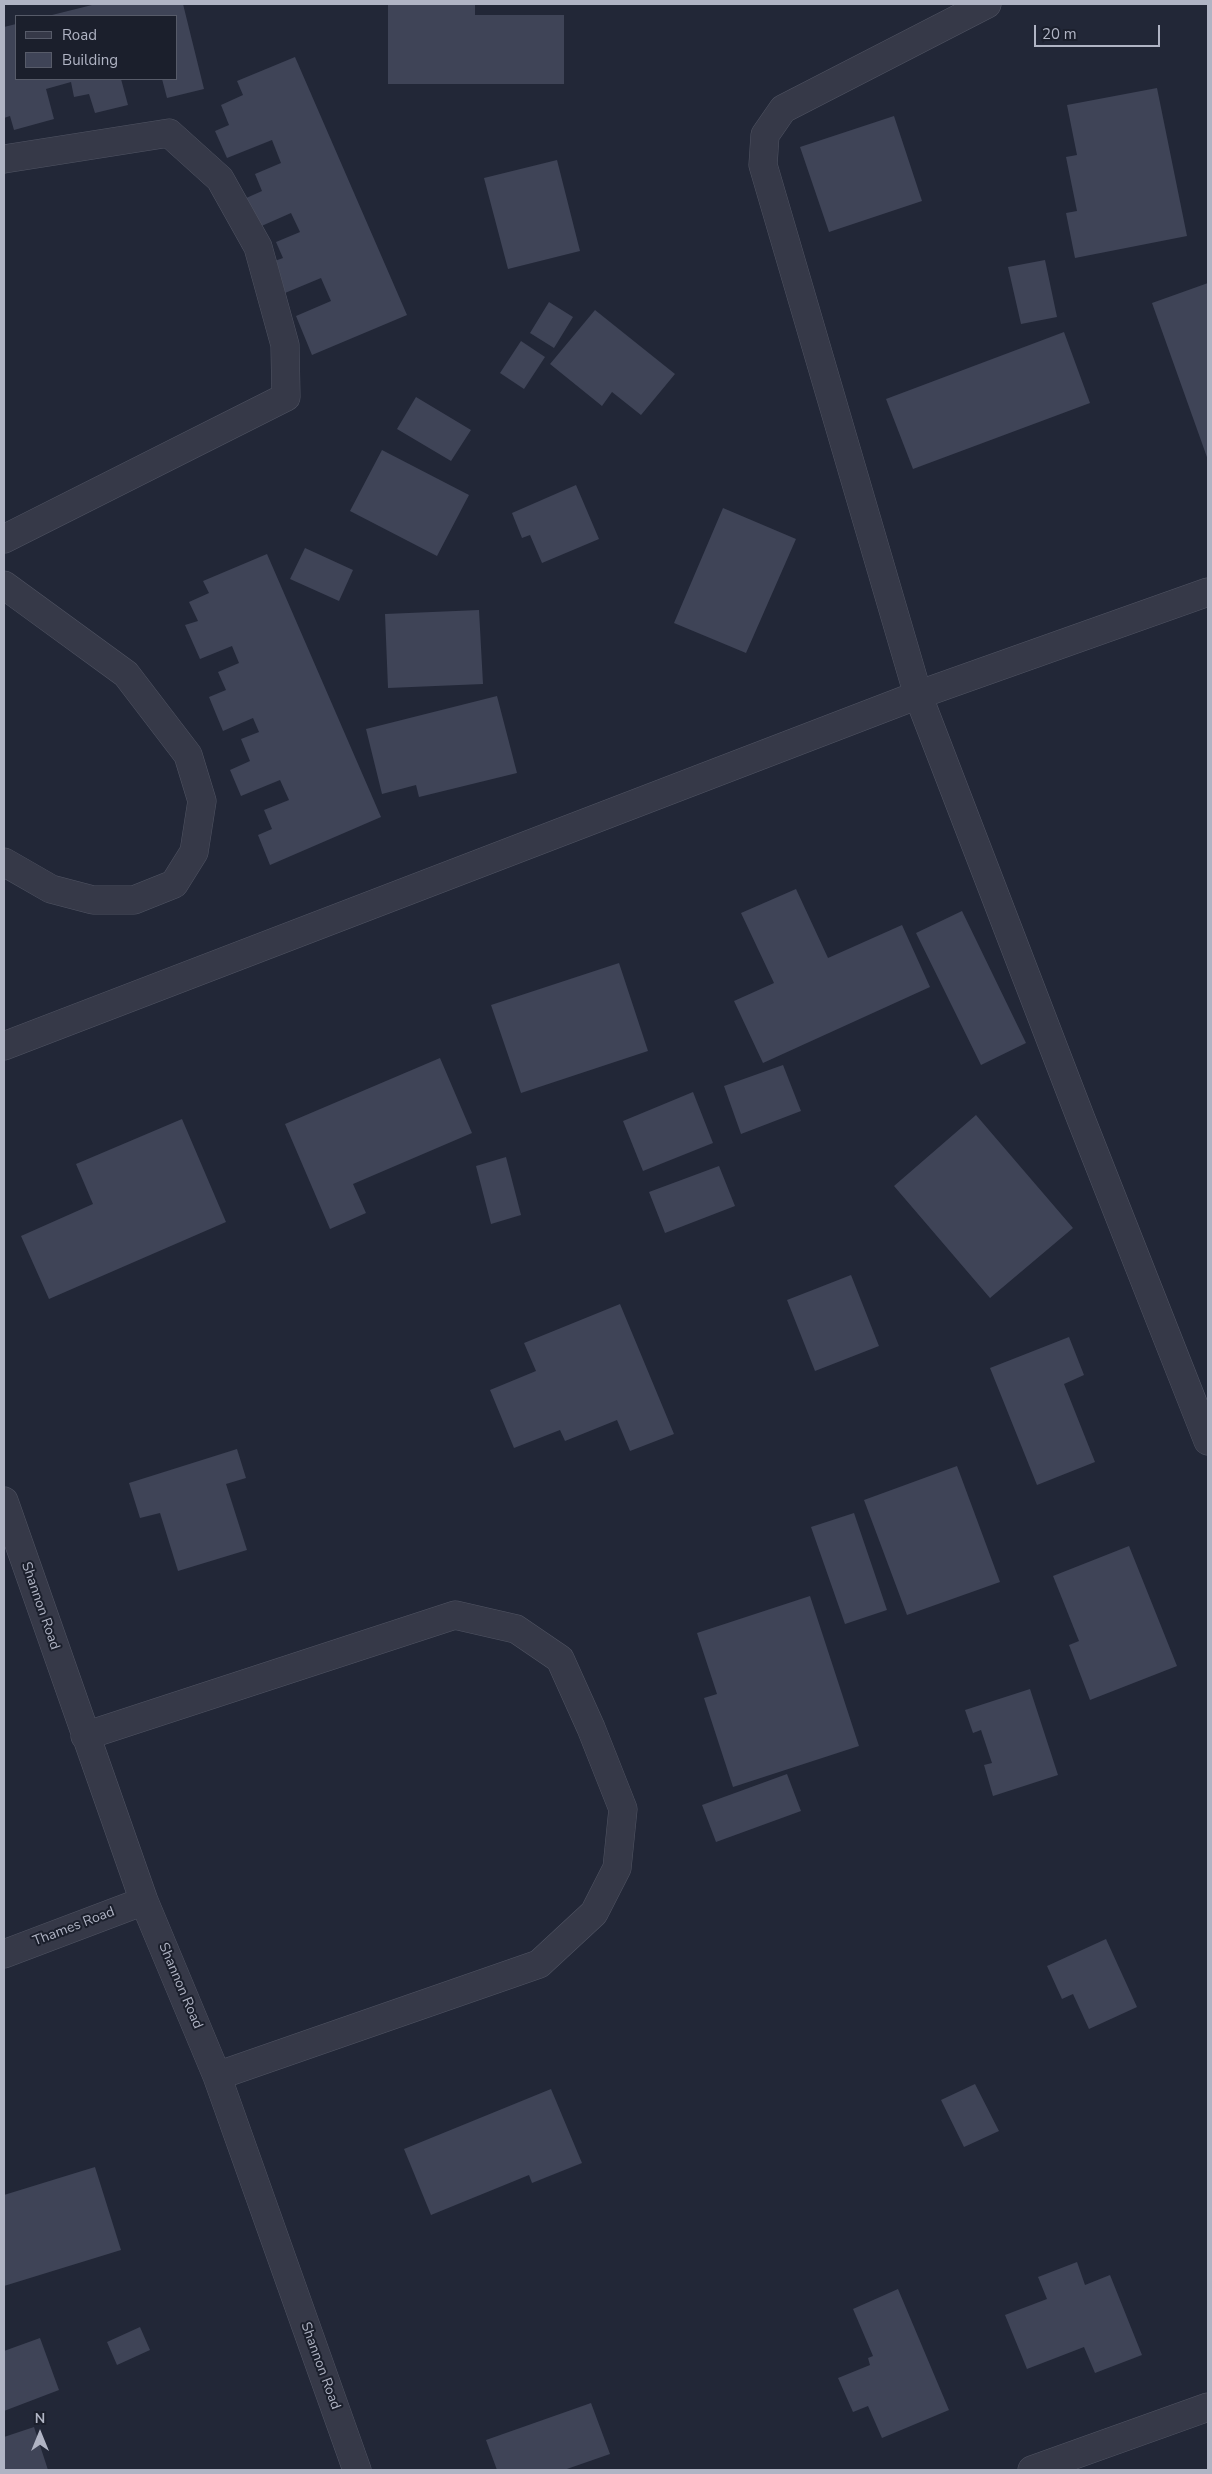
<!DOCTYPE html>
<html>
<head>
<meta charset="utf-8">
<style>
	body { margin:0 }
	#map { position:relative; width:1212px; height:2474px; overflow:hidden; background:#222737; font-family:"Nunito Sans",sans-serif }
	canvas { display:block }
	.frame { position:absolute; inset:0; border:5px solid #b0b4c4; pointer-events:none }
	.legend { position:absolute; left:15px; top:15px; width:162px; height:65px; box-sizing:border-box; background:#1b1f2c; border:1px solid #575b69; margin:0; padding:6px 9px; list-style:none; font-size:15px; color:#b0b4c4 }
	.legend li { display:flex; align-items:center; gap:10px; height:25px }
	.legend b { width:25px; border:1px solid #575b69 }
	.north { position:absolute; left:15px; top:2409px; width:50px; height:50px; -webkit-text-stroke:4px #1b1f2c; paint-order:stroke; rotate:0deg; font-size:14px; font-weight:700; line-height:20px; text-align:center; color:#b0b4c4 }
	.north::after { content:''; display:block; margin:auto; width:18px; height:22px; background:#b0b4c4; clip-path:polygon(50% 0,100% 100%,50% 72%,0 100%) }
	.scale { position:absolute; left:1034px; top:25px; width:126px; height:22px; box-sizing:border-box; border:2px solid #b0b4c4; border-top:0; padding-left:6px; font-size:15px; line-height:18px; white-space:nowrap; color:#b0b4c4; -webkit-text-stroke:4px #1b1f2c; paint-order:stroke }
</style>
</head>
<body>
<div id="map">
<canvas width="1212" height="2474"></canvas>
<div class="frame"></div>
<ul class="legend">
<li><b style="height:6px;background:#363948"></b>Road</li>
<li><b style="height:14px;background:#3f4457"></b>Building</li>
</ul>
<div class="north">N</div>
<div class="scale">20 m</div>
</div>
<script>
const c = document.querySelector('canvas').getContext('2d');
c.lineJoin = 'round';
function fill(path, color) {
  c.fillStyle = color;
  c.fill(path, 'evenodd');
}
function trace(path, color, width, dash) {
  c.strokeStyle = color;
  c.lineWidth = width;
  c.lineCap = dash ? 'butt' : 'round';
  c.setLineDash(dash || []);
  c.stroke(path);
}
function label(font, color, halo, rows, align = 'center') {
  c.font = font + ' "Nunito Sans",sans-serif';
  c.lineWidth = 4;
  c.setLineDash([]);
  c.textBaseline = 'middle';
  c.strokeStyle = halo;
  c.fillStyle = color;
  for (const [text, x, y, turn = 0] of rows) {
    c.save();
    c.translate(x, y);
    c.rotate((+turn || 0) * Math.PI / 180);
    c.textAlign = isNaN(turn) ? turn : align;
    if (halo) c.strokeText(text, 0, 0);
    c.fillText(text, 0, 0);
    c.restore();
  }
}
const building = new Path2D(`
	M96 4H183L204 89 167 98 162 79H176V16H48Z
	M388 4H475V15H564V84H388Z
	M16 24V79H121L128 105 95 113 89 94 74 97 71 82 46 89 54 119 14 130 10 116 4 118V27Z
	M295 57 407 315 312 355 296 316 331 301 321 278 285 293 272 262 283 258 276 242 300 232 291 213 257 228 244 199 262 191 255 174 281 163 272 140 227 158 215 131 229 125 221 105 243 95 237 81Z
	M1157 88 1187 236 1075 258 1066 213 1077 211 1066 157 1077 155 1067 105Z
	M894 116 922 201 829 232 800 147Z
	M557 160 580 251 508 269 484 178Z
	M1045 260 1057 317 1021 324 1008 267Z
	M1208 283V460L1152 303Z
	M549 302 573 317 554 348 530 333Z
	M595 310 675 374 641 415 612 392 602 406 550 364Z
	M1064 332 1090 403 913 469 886 399Z
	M521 341 545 357 524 389 500 373Z
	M416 397 471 430 451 461 397 429Z
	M382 450 469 495 437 556 350 511Z
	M576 485 599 539 542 563 530 535 522 538 512 513Z
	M723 508 796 539 746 653 674 623Z
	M305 548 353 570 339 601 290 579Z
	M267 554 381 817 270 865 258 835 272 829 264 810 289 800 280 780 241 796 230 770 250 761 241 739 259 732 253 718 223 731 209 697 226 690 218 672 239 663 232 646 200 659 185 625 198 621 189 602 209 593 203 581Z
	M479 610 483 684 388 688 385 614Z
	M497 696 517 773 419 797 416 785 382 794 366 729Z
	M796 889 828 958 902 925 930 987 763 1063 734 1001 774 983 741 913Z
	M962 911 1026 1043 981 1065 916 933Z
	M619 963 648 1051 521 1093 491 1005Z
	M440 1058 472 1133 353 1184 366 1213 330 1229 285 1124Z
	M783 1065 801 1111 741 1134 724 1086Z
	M693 1092 713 1143 643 1171 623 1121Z
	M976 1115 1073 1228 990 1298 894 1186Z
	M182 1119 226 1222 49 1299 21 1236 93 1204 76 1164Z
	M506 1157 521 1215 491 1224 476 1166Z
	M719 1166 735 1206 665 1233 649 1192Z
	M851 1275 879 1346 815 1371 787 1300Z
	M620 1304 674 1434 630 1451 617 1420 565 1441 560 1430 514 1448 490 1390 536 1371 524 1343Z
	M1069 1337 1084 1375 1064 1384 1095 1462 1037 1485 990 1368Z
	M237 1449 246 1478 226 1484 247 1550 178 1571 160 1513 140 1518 129 1483Z
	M957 1466 1000 1582 907 1615 864 1500Z
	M854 1513 887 1610 845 1624 811 1527Z
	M1129 1546 1177 1666 1090 1700 1069 1645 1079 1641 1053 1576Z
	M810 1596 859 1746 733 1787 704 1698 717 1694 697 1633Z
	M1030 1689 1058 1775 993 1796 984 1765 992 1763 981 1730 973 1733 965 1710Z
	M787 1774 801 1811 716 1842 702 1805Z
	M1106 1939 1137 2007 1089 2029 1073 1994 1062 1999 1047 1966Z
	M975 2084 999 2131 964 2147 941 2100Z
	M551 2089 582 2163 532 2183 529 2175 431 2215 404 2149Z
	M95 2167 121 2250 4 2286V2195Z
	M1077 2262 1085 2285 1110 2275 1142 2355 1095 2373 1084 2347 1027 2369 1005 2315 1047 2299 1038 2277Z
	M898 2289 949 2410 882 2438 868 2406 853 2412 838 2378 870 2365 868 2358 873 2356 853 2309Z
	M140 2327 150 2350 117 2365 107 2342Z
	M40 2338 59 2390 4 2411V2351Z
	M591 2403 610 2454 564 2470H497L486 2440Z
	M34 2427 48 2470H4V2437Z`);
const minor = new Path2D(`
	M987 4 783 109 765 135 763 165 918 695 1081 1119 1208 1441
	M4 159 169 133 220 179 258 247 285 345 286 397 4 539
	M4 585 126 674 188 755 202 801 194 852 174 884 134 900H93L51 889 4 862
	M4 1046 918 695 1208 592
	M4 1501 144 1901 217 2076 357 2470
	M85 1736 455 1615 516 1629 560 1659 591 1728 623 1809 617 1868 594 1913 539 1964 217 2076
	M4 1954 144 1901
	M1032 2470 1208 2407`);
const streetNames = [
	["Shannon Road",40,1606,71],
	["Thames Road",74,1927,-21],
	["Shannon Road",180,1986,67],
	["Shannon Road",320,2366,70]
];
fill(building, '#3f4457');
trace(minor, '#505463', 29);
trace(minor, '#363948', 28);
label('14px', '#b0b4c4', '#1b1f2c', streetNames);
</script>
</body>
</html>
